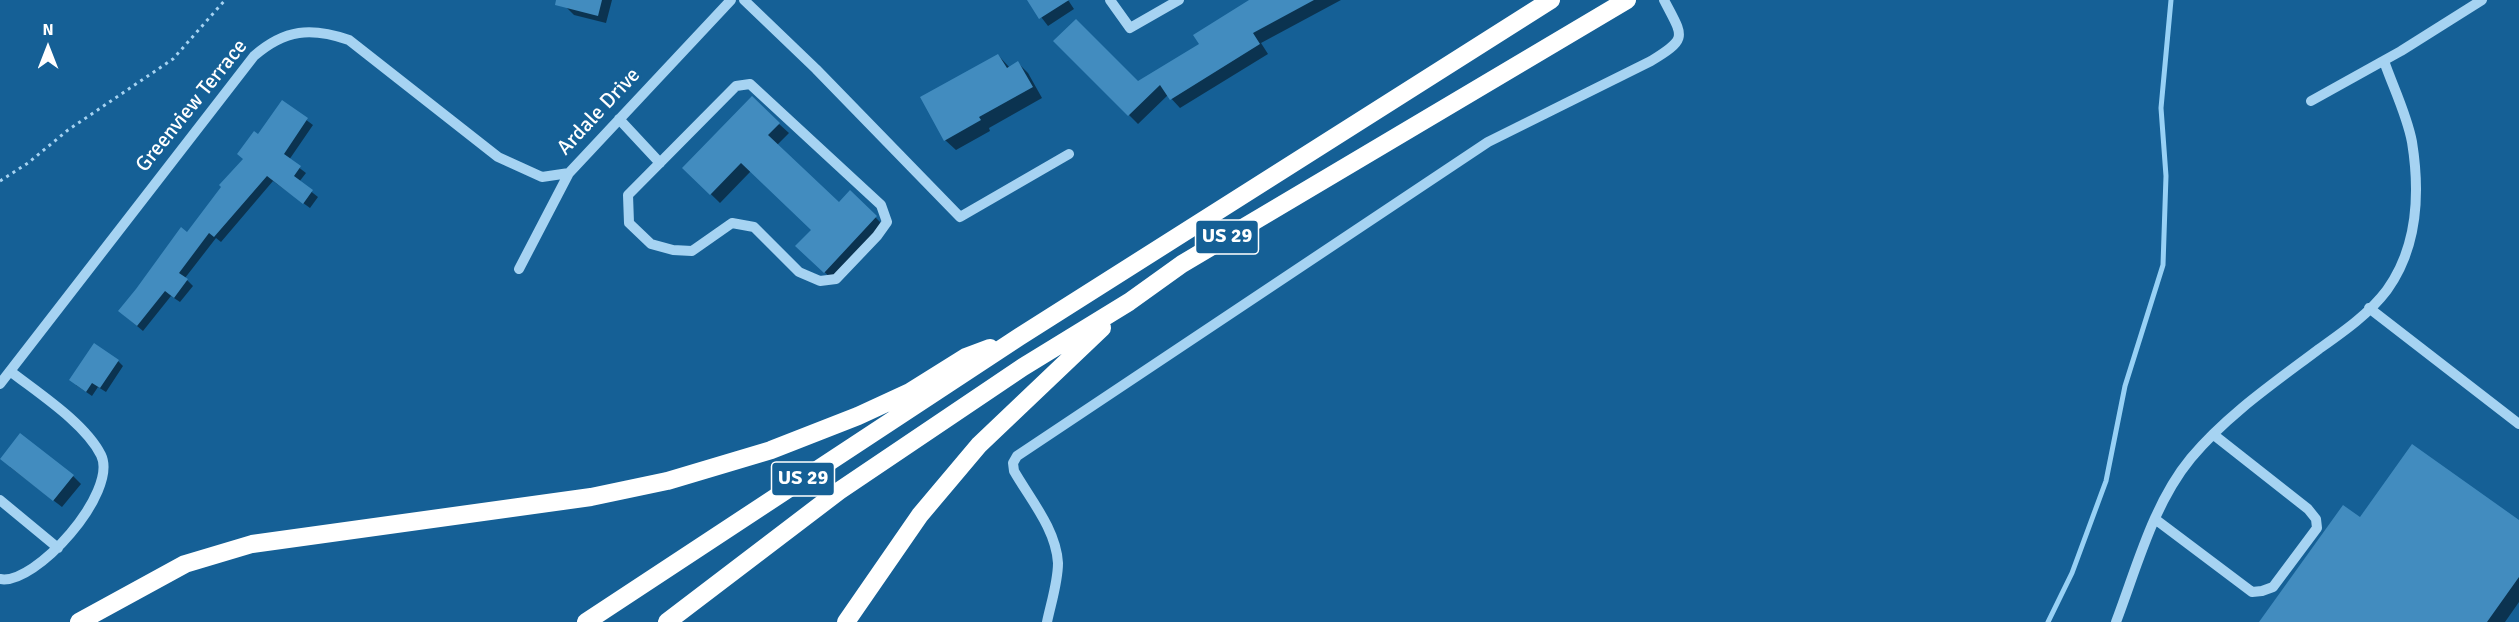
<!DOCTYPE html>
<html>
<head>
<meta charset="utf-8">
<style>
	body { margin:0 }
	#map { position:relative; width:2519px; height:622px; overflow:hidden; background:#156096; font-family:Signika,sans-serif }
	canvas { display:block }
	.north { position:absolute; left:18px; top:18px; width:60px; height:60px; -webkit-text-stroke:4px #156096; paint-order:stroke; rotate:0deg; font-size:16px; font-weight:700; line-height:24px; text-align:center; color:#fff }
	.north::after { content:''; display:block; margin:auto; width:21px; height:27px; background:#fff; clip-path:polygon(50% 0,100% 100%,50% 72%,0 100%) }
</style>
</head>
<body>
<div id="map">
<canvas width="2519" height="622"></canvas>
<div class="north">N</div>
</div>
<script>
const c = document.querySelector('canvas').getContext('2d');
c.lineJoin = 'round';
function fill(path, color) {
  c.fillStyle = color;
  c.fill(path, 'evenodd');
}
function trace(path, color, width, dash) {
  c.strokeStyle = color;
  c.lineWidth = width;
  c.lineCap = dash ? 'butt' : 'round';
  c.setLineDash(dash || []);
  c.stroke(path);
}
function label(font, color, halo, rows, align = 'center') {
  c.font = font + ' Signika,sans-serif';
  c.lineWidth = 4.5;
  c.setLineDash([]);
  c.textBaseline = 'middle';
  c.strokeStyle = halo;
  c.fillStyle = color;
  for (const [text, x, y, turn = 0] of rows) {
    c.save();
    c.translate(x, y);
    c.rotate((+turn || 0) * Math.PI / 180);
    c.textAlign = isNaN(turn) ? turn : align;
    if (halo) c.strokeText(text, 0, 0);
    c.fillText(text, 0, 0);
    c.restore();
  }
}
const shadow = new Path2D(`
	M568 0H612L606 23 574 15 566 7Z
	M1028 0H1068L1074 9 1048 26Z
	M1252 0H1341L1261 43 1268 54 1180 108 1168 95 1138 124 1055 41 1138 83 1201 44Z
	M998 55 1010 68 1018 63 1028 73 1042 98 989 128 990 131 956 150 945 140Z
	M282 102 313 125 289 160 306 173 299 182 318 197 310 208 273 181 221 242 216 238 185 278 193 286 180 302 171 296 143 331 125 316 244 159Z
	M779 124 789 133 777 145 839 204 850 192 886 228 834 281 797 246 813 230 751 171 720 203 684 168Z
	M118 361 123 366 106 392 98 387 92 396 76 385Z
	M10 467 73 476 81 484 62 507Z
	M2360 519 2519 522V602L2505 622H2261Z`);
const stream = new Path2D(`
	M2048 622 2072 573 2106 481 2125 386 2163 265 2166 176 2161 108 2171 0`);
const building = new Path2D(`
	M556 0H602L598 16 555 5Z
	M1027 0H1069L1039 19Z
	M1249 0H1314L1253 33 1260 44 1170 100 1160 85 1128 116 1053 41 1076 19 1138 81 1199 44 1193 35Z
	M998 54 1007 68 1018 61 1033 87 979 117 981 120 944 141 920 97Z
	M752 96 780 123 768 135 839 202 850 190 877 216 824 273 795 246 811 230 741 163 710 195 682 168Z
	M282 100 308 118 284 154 301 166 294 176 313 190 303 204 267 176 214 237 209 233 179 273 188 279 174 298 165 291 137 326 118 311 136 289 181 227 187 232 221 187 219 185 243 159 237 154 254 131 258 134Z
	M94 343 119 360 100 388 92 383 86 392 69 380Z
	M20 433 74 475 53 501 0 459Z
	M2412 444 2519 520V577L2487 622H2259L2343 505 2360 517Z`);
const path = new Path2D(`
	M0 181 28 163 68 130 173 59 225 0`);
const minor = new Path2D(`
	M744 0 816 69 960 217 1069 154
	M1110 0 1130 28 1179 0
	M750 84 881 205 887 222 877 236 836 279 820 281 799 272 754 227 732 223 692 251 673 250 651 244 629 223 628 195 736 86Z
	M2311 101 2401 51 2482 0
	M619 119 660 163
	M519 269 569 173 731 0
	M2369 308 2519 424
	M0 384 254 56C285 29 311 27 349 40L498 157 542 177 569 173
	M0 500 58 548
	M2155 519 2252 592 2262 591 2273 587 2317 528 2316 519 2308 509 2214 435
	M0 579C35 586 119 492 101 455 85 423 38 393 10 371
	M1047 622C1051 603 1058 582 1058 563 1056 529 1030 499 1014 471L1013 463 1017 456 1488 142 1651 61C1689 38 1683 37 1664 0
	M2116 622C2137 567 2153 504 2191 458 2227 415 2274 383 2319 349 2343 332 2369 314 2387 290 2418 247 2420 192 2412 142 2407 115 2393 87 2384 61`);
const highway = new Path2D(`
	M79 622 185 564 252 544 591 497 667 481 771 450 858 416 910 392 966 357 990 348
	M586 622 1019 337 1551 0
	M667 622 839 491 1023 367 1129 302 1182 264 1627 0
	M846 622 920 515 979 445 1102 328`);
const shields = [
	[1227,237,63],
	[803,479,63]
];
const shieldNames = [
	["US 29",1227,237],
	["US 29",803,479]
];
const streetNames = [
	["Greenview Terrace",192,106,-51],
	["Ardale Drive",599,112,-47]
];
fill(shadow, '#0007');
trace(stream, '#98d1f5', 5);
fill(building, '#428cbf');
trace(path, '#a6d3f2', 3, [3, 4.5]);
trace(minor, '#a6d3f2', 10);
trace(highway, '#fff', 18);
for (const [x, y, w] of shields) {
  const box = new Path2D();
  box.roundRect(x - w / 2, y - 17, w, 34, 4.5);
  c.fillStyle = '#156096';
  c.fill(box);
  trace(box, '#fff', 1.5);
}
label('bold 20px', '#fff', null, shieldNames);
label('21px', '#fff', '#156096', streetNames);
</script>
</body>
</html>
